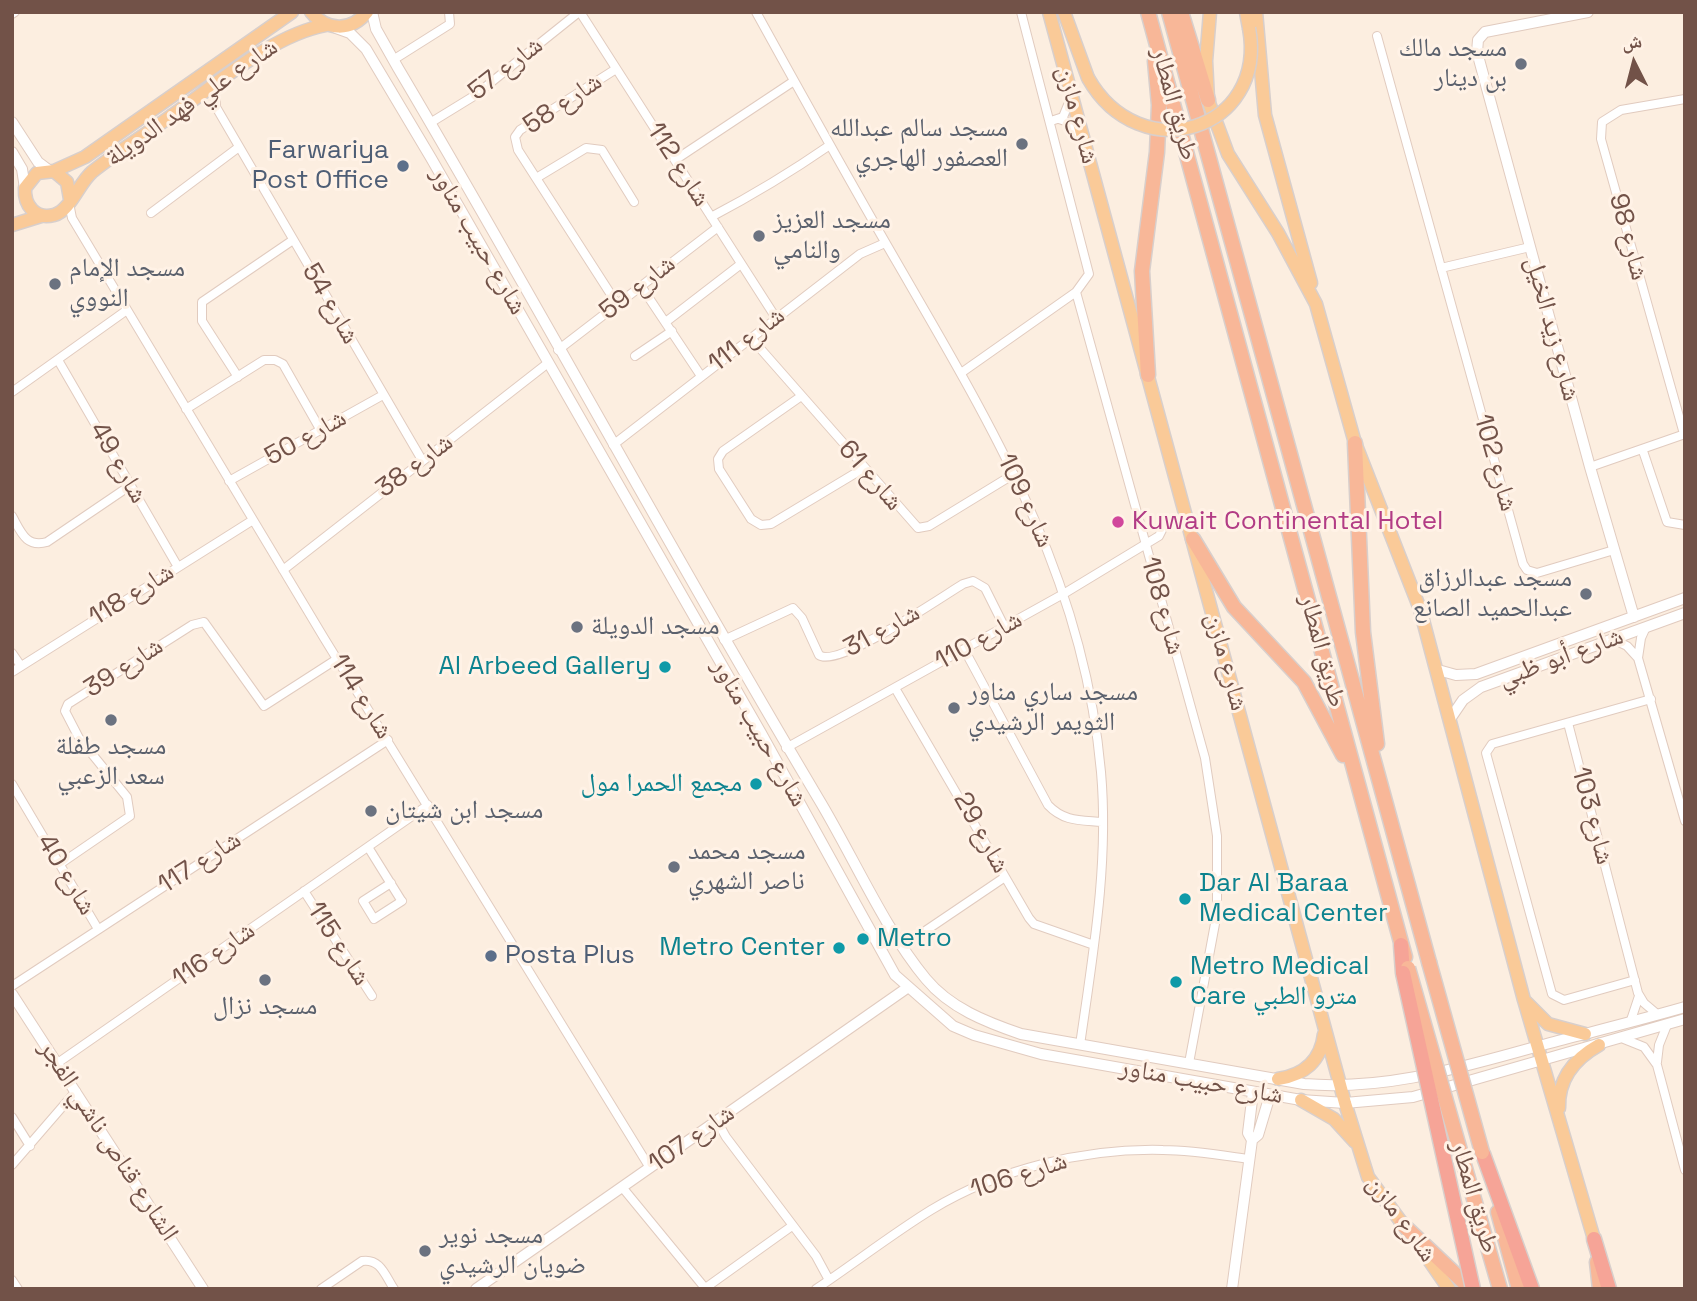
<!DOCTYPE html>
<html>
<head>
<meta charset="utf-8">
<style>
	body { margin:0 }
	#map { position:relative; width:1697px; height:1301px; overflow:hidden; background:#fceee0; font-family:"Space Grotesk","Noto Naskh Arabic",sans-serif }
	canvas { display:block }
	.frame { position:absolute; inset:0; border:14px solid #725248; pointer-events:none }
	.north { position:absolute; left:1599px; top:28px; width:70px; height:70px; -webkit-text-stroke:5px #fff2e6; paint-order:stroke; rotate:354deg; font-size:19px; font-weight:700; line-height:28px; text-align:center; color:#725248 }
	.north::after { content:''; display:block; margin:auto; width:24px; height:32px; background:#725248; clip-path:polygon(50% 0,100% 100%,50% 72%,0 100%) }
</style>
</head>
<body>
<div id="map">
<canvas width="1697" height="1301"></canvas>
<div class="frame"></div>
<div class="north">ش</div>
</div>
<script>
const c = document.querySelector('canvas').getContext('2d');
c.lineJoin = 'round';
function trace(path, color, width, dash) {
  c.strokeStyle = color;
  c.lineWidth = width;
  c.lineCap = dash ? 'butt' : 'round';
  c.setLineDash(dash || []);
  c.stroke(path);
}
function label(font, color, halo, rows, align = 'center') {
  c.font = font + ' "Space Grotesk","Noto Naskh Arabic",sans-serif';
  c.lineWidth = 6;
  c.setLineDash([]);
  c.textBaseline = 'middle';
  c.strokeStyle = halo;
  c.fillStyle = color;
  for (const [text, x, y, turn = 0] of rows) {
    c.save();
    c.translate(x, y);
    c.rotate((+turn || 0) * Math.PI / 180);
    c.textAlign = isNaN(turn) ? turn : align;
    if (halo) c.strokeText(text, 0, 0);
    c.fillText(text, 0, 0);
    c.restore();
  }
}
const minor = new Path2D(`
	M580 12 776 318
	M756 12C803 97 850 182 899 266 994 430 1084 578 1101 772 1109 863 1093 954 1080 1045
	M12 14 15 12
	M1377 36 1523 564 1527 570 1537 573 1614 550
	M393 60 450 24 449 12
	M616 69 520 130 515 137 518 150 617 304
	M215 85 216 107 422 460
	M1059 119 1068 122 1081 136
	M1051 121 1063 117 1070 100
	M430 123 474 96 579 12
	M675 160 794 81
	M538 177 586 148 602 150 634 202
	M69 203 72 218 324 638 650 1168
	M151 213 239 147
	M711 217C753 195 791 172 830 145
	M1441 268 1530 247
	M641 286 701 376
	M1076 292 1205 758 1217 836V913L1189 1063
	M667 321 741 264
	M751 338 918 528 929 526 1014 474
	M558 350 718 227
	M635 356 672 331
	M58 360 178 567
	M961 373 1076 292 1089 274 1021 12
	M238 377 202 321V302L293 240
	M12 392 127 310
	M800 397 723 451 718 459 719 469 751 519 761 525 771 524 864 468
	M186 409 264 360H275L283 364 320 429
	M1684 434 1601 139 1602 122 1621 110 1685 99
	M613 445 860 254 885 243
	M1643 451 1667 522 1685 525
	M1590 467 1685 434
	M229 481 383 395
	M12 516C21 532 26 548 47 542L131 485
	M283 570 548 363
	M1612 639 1627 646 1638 658 1685 821
	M724 640 793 608 802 618 819 655C837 669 940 598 963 584L973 581 985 588 1004 626
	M964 649 1048 805C1064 822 1081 820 1102 822
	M12 653 21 666
	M1638 658 1641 638 1646 627
	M12 672 253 520
	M895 688 1029 918 1034 924 1094 945
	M1568 723 1638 993 1644 1003 1657 1014
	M786 748 1065 593 1159 536 1164 526
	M12 784 98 929
	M368 847 401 900 402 901 374 919 363 901 391 883
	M60 864 130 816 127 797 79 738 65 711 68 704 192 625 204 622 264 706 337 659
	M304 891 372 996
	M903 946 1005 877
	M1635 980 1564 1000 1552 994 1486 753 1492 744 1651 699
	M12 986 388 740
	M1631 1020 1639 996
	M1624 1039 1644 1047 1657 1065 1685 1170
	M59 1062 428 805
	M1657 1062 1659 1045 1667 1025
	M12 1117 30 1146
	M717 1121 726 1137 816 1256 829 1280
	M12 1165 76 1091
	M622 1187 705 1288
	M12 1280 18 1289
	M321 1289 362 1261C380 1258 385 1275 394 1289
	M704 1289 792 1226
	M816 1289C855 1263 892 1234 931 1210 998 1169 1085 1148 1163 1150 1191 1150 1220 1155 1248 1159`);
const tertiary = new Path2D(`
	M372 12 376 29 398 68C541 309 674 557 818 798 852 854 885 930 926 979 950 1008 986 1022 1021 1034L1304 1084C1391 1091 1468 1065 1550 1043 1595 1031 1640 1020 1685 1007
	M1588 12 1485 32 1478 40 1477 52 1590 467 1634 617
	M336 28 350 33 366 49 431 158 761 733 895 975 953 1026 974 1035 1041 1054 1301 1100 1345 1103 1413 1097 1685 1019
	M12 122 38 162 50 171
	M12 152 22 169 25 188
	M1438 670 1456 675 1476 674 1685 598
	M1450 719 1463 700 1481 687 1685 613
	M12 994 203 1289
	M1252 1140 1258 1135 1270 1095
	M476 1289 907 988
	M1232 1289 1252 1140 1248 1133 1253 1092`);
const primary = new Path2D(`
	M311 12C327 31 351 32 367 12
	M1049 12 1345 1103 1368 1177 1407 1230
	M1064 12 1088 78
	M1210 12 1206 61 1208 100 1228 154 1278 233 1316 304 1355 443 1420 609 1524 1000 1594 1239
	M1246 12 1249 28
	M1256 12 1265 115 1311 283
	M54 171 85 157 292 12
	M70 199 67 182 54 171 37 173 25 188C24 205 35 220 54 215 70 211 79 183 92 172 117 152 145 135 171 116 216 85 272 35 326 25
	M12 225 41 216
	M1526 1002 1548 1024 1585 1034
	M1278 1079C1304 1075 1321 1061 1324 1034
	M1301 1100 1334 1119 1355 1142
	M1559 1108C1558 1079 1574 1059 1599 1045
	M1422 1250 1449 1289`);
const trunk = new Path2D(`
	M1148 12 1405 957
	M1169 12 1429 962
	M1181 12 1208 100
	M1148 375 1142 271 1157 152 1159 105 1155 61
	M1355 443 1363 632 1377 744
	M1193 539 1234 607 1304 682 1343 755
	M1463 1161 1500 1289
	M1498 1212 1519 1289
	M1402 1224 1471 1289
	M1597 1262 1600 1289`);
const motorway = new Path2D(`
	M1401 945 1403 973
	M1483 1154 1532 1289
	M1594 1239 1609 1289`);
const primaryBridge = new Path2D(`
	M1088 78C1140 170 1268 131 1249 28`);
const trunkBridge = new Path2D(`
	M1429 962 1482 1152
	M1408 968 1463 1161`);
const motorwayBridge = new Path2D(`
	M1403 973 1473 1289`);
const markers = [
	[1521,64,7,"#6b7280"],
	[1022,144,7,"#6b7280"],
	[403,166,7,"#5c6f8a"],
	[759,236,7,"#6b7280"],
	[55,284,7,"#6b7280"],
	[1118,522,7,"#d1479c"],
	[1586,594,7,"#6b7280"],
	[577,627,7,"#6b7280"],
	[665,667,7,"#0f9aa8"],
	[954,708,7,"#6b7280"],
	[111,720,7,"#6b7280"],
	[756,784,7,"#0f9aa8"],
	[371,811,7,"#6b7280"],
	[674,867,7,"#6b7280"],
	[1185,899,7,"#0f9aa8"],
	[863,939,7,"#0f9aa8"],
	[839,948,7,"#0f9aa8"],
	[491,956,7,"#5c6f8a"],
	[265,980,7,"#6b7280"],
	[1176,982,7,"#0f9aa8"],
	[425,1251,7,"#6b7280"]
];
const worshipNames = [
	["مسجد مالك",1507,49,"right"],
	["بن دينار",1507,79,"right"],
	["مسجد سالم عبدالله",1008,129,"right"],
	["العصفور الهاجري",1008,159,"right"],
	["مسجد العزيز",773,221],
	["والنامي",773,251],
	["مسجد الإمام",69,269],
	["النووي",69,299],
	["مسجد عبدالرزاق",1572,579,"right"],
	["عبدالحميد الصانع",1572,609,"right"],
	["مسجد الدويلة",591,627],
	["مسجد ساري مناور",968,693],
	["الثويمر الرشيدي",968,723],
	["مسجد طفلة",111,747,"center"],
	["سعد الزعبي",111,777,"center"],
	["مسجد ابن شيتان",385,811],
	["مسجد محمد",688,852],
	["ناصر الشهري",688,882],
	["مسجد نزال",265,1007,"center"],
	["مسجد نوير",439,1236],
	["ضويان الرشيدي",439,1266]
];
const streetNames = [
	["شارع 57",506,69,-38],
	["شارع علي فهد الدويلة",192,103,-35],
	["شارع 58",563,104,-34],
	["طريق المطار",1174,104,75],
	["شارع مازن",1077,115,75],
	["شارع 112",678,165,57],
	["شارع 98",1628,237,75],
	["شارع حبيب مناور",478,241,60],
	["شارع 59",638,288,-38],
	["شارع 54",330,304,60],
	["شارع زيد الخيل",1552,329,75],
	["شارع 111",747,340,-38],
	["شارع 50",306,438,-29],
	["شارع 49",118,463,60],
	["شارع 102",1495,463,74],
	["شارع 38",415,466,-37],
	["شارع 61",870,476,49],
	["شارع 109",1025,501,65],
	["شارع 118",132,595,-32],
	["شارع 108",1162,606,74],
	["شارع 31",882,631,-29],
	["شارع 110",979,641,-29],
	["طريق المطار",1322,651,75],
	["شارع أبو ظبي",1561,658,-20],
	["شارع مازن",1226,662,75],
	["شارع 39",124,668,-33],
	["شارع 114",361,697,58],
	["شارع حبيب مناور",759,733,60],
	["شارع 103",1592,816,75],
	["شارع 29",981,833,61],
	["شارع 117",200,863,-33],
	["شارع 40",66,875,59],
	["شارع 115",338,944,57],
	["شارع 116",214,955,-35],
	["شارع حبيب مناور",1201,1082,10],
	["شارع 107",692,1139,-35],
	["الشارع قناص ناشي الفجر",108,1141,57],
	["شارع 106",1019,1176,-18],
	["طريق المطار",1474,1197,74],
	["شارع مازن",1401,1219,54]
];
const serviceNames = [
	["Farwariya",389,151],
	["Post Office",389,181],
	["Posta Plus",505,956,"left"]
];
const hotelNames = [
	["Kuwait Continental Hotel",1132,522]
];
const cultureNames = [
	["Al Arbeed Gallery",651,667],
	["مجمع الحمرا مول",742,784],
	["Dar Al Baraa",1199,884,"left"],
	["Medical Center",1199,914,"left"],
	["Metro",877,939,"left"],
	["Metro Center",825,948],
	["Metro Medical",1190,967,"left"],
	["Care مترو الطبي",1190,997,"left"]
];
trace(minor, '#e1cbbf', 10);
trace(tertiary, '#e1cbbf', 12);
trace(primary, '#d8cfcc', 15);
trace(trunk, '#d8cfcc', 17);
trace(motorway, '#d8cfcc', 17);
trace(minor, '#fff', 8);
trace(tertiary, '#fff', 10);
trace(primary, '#faca98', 12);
trace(trunk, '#f8b798', 14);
trace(motorway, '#f6a497', 14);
trace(primaryBridge, '#d8cfcc', 15, []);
trace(trunkBridge, '#d8cfcc', 17, []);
trace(motorwayBridge, '#d8cfcc', 17, []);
trace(primaryBridge, '#faca98', 12);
trace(trunkBridge, '#f8b798', 14);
trace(motorwayBridge, '#f6a497', 14);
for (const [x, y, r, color] of markers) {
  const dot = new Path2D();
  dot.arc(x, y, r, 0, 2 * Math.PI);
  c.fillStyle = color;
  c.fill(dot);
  trace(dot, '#fff2e6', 2.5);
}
label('26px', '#5b616d', '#fff2e6', worshipNames, 'left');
label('26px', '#725248', '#fff2e6', streetNames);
label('26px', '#4e5e75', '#fff2e6', serviceNames, 'right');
label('26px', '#b23c85', '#fff2e6', hotelNames, 'left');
label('26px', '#0d838f', '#fff2e6', cultureNames, 'right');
</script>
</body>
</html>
